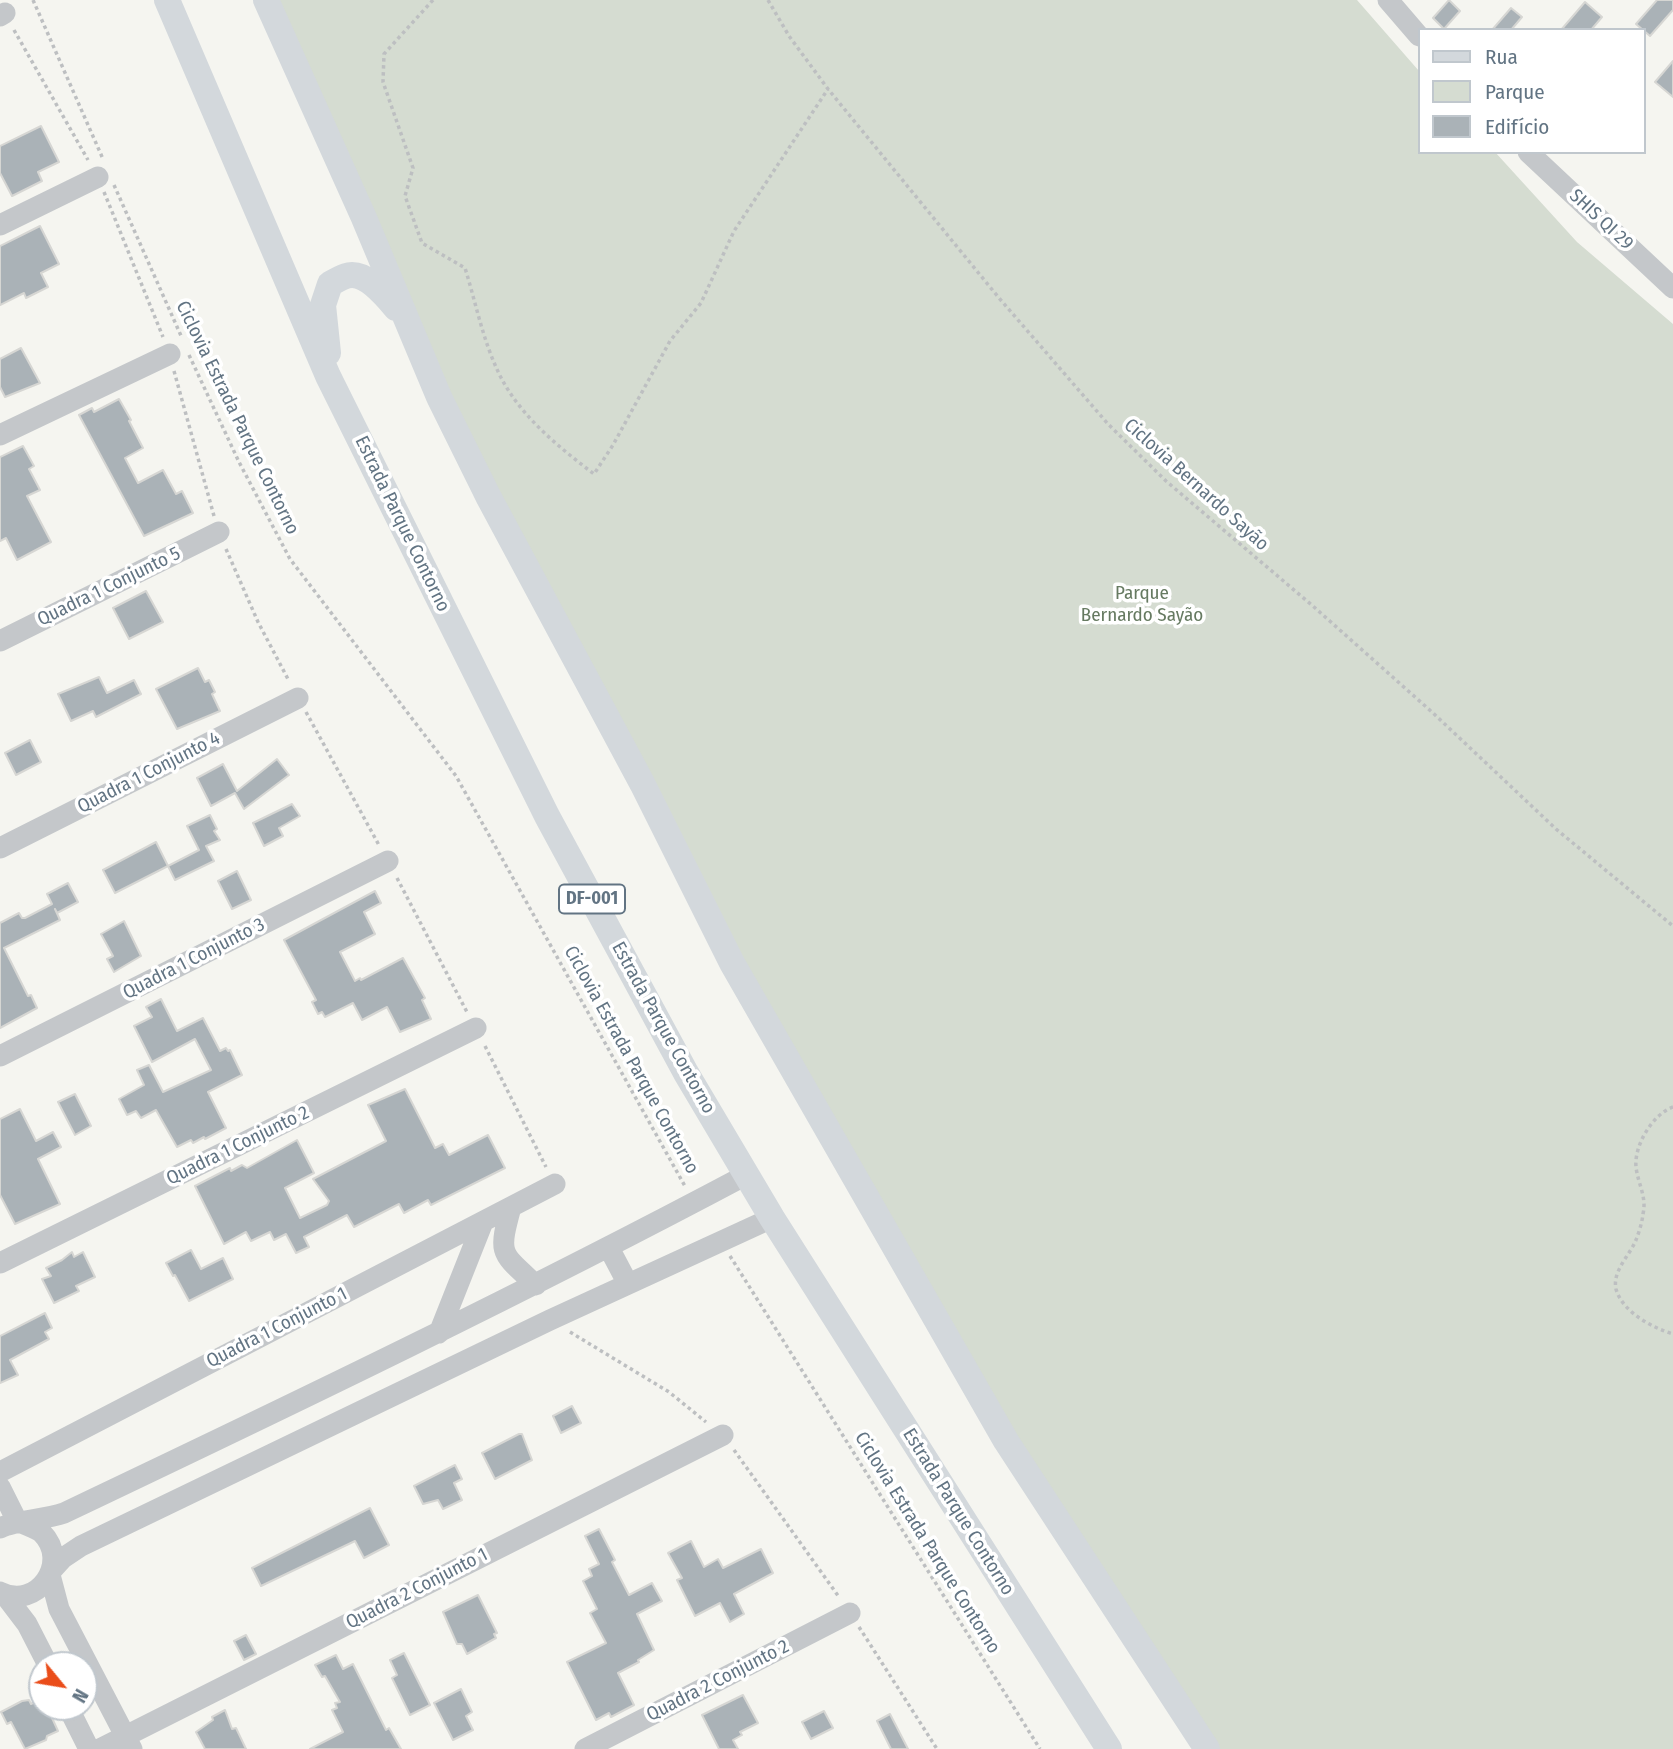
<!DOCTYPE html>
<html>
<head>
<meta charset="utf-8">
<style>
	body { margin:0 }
	#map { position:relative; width:1673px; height:1749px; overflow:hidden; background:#f5f5f0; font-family:"Fira Sans Condensed",sans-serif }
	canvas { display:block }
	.legend { position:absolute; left:1418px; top:28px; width:228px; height:126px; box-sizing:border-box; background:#fff; border:2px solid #c0c7cd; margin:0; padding:9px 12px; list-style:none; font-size:21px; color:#627483 }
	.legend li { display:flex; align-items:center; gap:14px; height:35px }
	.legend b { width:35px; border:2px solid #c0c7cd }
	.north { position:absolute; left:28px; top:1651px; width:70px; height:70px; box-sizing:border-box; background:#fff; border:2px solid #c0c7cd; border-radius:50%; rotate:120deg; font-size:19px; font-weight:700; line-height:28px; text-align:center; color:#627483 }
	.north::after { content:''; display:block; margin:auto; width:24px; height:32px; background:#ea4d1a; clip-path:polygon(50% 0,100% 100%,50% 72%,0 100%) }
</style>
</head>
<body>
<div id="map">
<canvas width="1673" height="1749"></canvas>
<ul class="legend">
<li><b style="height:9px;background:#d3d8dc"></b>Rua</li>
<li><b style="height:19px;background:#d5dcd1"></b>Parque</li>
<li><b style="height:19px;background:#aab2b7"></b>Edifício</li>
</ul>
<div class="north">N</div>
</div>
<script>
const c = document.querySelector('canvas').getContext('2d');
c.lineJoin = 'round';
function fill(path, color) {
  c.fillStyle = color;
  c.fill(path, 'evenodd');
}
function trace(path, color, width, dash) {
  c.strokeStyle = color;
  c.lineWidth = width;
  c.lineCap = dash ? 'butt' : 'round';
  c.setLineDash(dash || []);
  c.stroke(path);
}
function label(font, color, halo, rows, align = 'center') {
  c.font = font + ' "Fira Sans Condensed",sans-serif';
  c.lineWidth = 7;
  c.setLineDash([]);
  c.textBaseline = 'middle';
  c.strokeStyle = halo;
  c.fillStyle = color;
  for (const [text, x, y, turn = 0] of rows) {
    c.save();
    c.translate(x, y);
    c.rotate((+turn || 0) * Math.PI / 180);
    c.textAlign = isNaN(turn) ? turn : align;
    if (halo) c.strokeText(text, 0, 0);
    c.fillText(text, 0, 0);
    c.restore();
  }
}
const green = new Path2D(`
	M263 0H1357L1419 71V152H1495L1577 242 1673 324V1749H1215L851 1186 525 565Z`);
const building = new Path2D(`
	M1449 0 1460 11 1444 29 1433 18Z
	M1657 0H1673V10L1650 36 1636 24Z
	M1585 2 1602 17 1591 30H1561Z
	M1511 8 1522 17 1511 30H1492Z
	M1673 61V97L1655 82Z
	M41 126 59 162 38 172 42 181 12 196 0 173V146Z
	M40 226 59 264 41 273 48 287 26 298 24 293 0 305V246Z
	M21 348 40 383 5 397 0 387V359Z
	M119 399 131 420 129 421 143 448 125 458 138 483 163 470 176 494 182 491 193 513 144 536 79 415 92 408 94 412Z
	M23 446 34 466 29 469 40 490 27 496 51 542 17 560 6 538 0 541V457Z
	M146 591 163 622 129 639 113 608Z
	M198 668 205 682 209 680 215 692 212 694 220 711 177 729 156 689Z
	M99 677 107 693 134 680 141 694 96 717 93 711 71 721 58 694Z
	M30 740 41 762 16 775 5 753Z
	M277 759 289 775 244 809 235 793 211 806 197 778 223 764 237 791Z
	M292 804 300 816 279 828 283 836 264 846 253 823Z
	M210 815 217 829 214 831 220 840 206 846 214 861 175 880 168 866 199 850 187 826Z
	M156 842 168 866 115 893 103 870Z
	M237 871 251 900 232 909 218 881Z
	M68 883 78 902 57 913 55 909 60 920 4 948 28 996 31 995 37 1008 0 1028V923L19 913 22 918H25L52 904 47 894Z
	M375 891 381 903 364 912 375 934 340 952 355 981 360 978 361 980 403 958 425 998 422 1000 431 1019 400 1032 387 1007 362 1020 353 1003 325 1017 322 1012 318 1014 312 1002 316 1000 284 940Z
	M124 921 141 956 114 972 107 959 113 956 101 934Z
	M161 999 177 1031 203 1018 220 1051 226 1048 228 1051 230 1050 242 1075 208 1092 226 1128 205 1139 204 1137 193 1143 191 1140 177 1147 156 1110 141 1118 136 1111 127 1115 119 1099 144 1085 137 1070 149 1065 163 1092 211 1070 195 1039 152 1062 134 1026 152 1017 146 1007Z
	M405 1089 435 1148 443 1144 449 1155 488 1135 505 1168 431 1205 428 1200 404 1213 399 1204 354 1227 347 1215 304 1237 309 1247 296 1253 286 1234 274 1240 270 1232 251 1241 246 1232 224 1244 195 1186 230 1168 231 1171 242 1165 247 1168 297 1140 314 1173 285 1188 300 1218 327 1205 329 1201 313 1179 386 1141 368 1105Z
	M75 1094 91 1126 75 1135 58 1102Z
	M20 1109 36 1141 53 1132 61 1147 38 1159 60 1204 15 1224 0 1195V1119Z
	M191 1250 201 1269 223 1258 233 1279 189 1301 175 1275 173 1276 166 1263Z
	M72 1252 74 1257 83 1252 95 1277 76 1286 79 1291 54 1303 42 1279 51 1276 46 1268 62 1260Z
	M45 1313 52 1328 45 1332 49 1339 10 1360 18 1375 0 1383V1336Z
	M572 1406 581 1423 561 1433 553 1416Z
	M519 1434H522L532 1460 495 1479 482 1453Z
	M455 1465 462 1479 454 1483 462 1500 443 1509 438 1500 423 1504 414 1486Z
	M370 1508 389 1545 364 1558 355 1541 261 1586 252 1568Z
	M599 1529 615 1560 612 1562 629 1595 652 1583 662 1601 637 1614 654 1650 638 1660 639 1662 618 1673 634 1705 611 1717 609 1713 596 1720 567 1662 606 1643 590 1613 597 1609 583 1581 592 1576 589 1569 599 1564 585 1536Z
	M691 1541 704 1567 718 1559 723 1568 761 1549 773 1573 734 1594 744 1614 730 1622 720 1603 695 1616 677 1580 682 1578 668 1553Z
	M478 1595 497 1633 494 1634 496 1638 467 1654 462 1644H457L443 1612Z
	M246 1635 256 1654 244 1660 234 1641Z
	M404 1653 430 1705 410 1715 392 1678 397 1675 390 1660Z
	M336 1655 343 1669 353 1664 386 1730 389 1728 401 1749H310L343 1732 332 1710 337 1708 335 1703 340 1702 325 1676 322 1677 315 1665Z
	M461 1689 472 1712 466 1716 473 1730 453 1740 434 1703Z
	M743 1695 758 1723 740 1732 742 1735 733 1740 738 1749H719L702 1715Z
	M42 1698V1707H47L58 1731 47 1736 46 1740 25 1749 11 1722 7 1724 1 1712 22 1701 29 1700 31 1704Z
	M225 1710 232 1729 236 1728 246 1749H205L196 1732 213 1720 212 1717Z
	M824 1711 833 1728 811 1739 802 1722Z
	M890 1714 908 1749H891L877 1721Z`);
const path = new Path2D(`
	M33 0 103 159
	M433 0 384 54 383 82 413 168 405 196 422 243 465 268C475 300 482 336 496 367 515 412 556 445 594 474L613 445 670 341 701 303 734 231 828 89
	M768 0 789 36 828 89 999 298 1108 424 1166 481 1314 607 1433 713 1556 829 1673 926
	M14 30 88 160
	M114 185 182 338
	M104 192 163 337
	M189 355 239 462 290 559 456 776 686 1188
	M174 371 214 516
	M226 549 258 622 289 681
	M306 712 380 847
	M397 878 468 1014
	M485 1046 546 1167
	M1673 1107C1653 1114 1634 1145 1636 1167 1638 1184 1647 1197 1643 1214 1642 1223 1639 1232 1636 1240 1630 1255 1612 1271 1616 1289 1622 1312 1653 1328 1673 1334
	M730 1256 1040 1749
	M570 1332 669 1392 706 1422
	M734 1450 839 1597
	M859 1627 937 1749`);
const minor = new Path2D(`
	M1388 0 1419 36
	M0 16 5 13
	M1528 152 1673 288
	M0 225 98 177
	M0 435 170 354
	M0 641 219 532
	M0 848 298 698
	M0 1056 388 861
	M511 1207C498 1255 500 1252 536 1285
	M609 1248 628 1284
	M0 1263 476 1028
	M439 1333 483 1222
	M0 1472 555 1184
	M0 1487 18 1523
	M0 1528C16 1520 44 1520 64 1513 293 1404 522 1294 746 1175
	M53 1569 63 1558 81 1546 550 1320 772 1218
	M50 1575 59 1609 132 1749
	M0 1592C37 1611 71 1562 42 1533 37 1529 28 1526 22 1523
	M4 1594 27 1624 48 1665
	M68 1707 89 1749
	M100 1749 723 1435
	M585 1749 850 1613`);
const major = new Path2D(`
	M167 0 328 376 547 816 686 1073 772 1218 1109 1749
	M266 0 364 218 439 397 488 496 643 785 732 963 1006 1441 1207 1749
	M328 353 323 305 330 284C335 281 340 278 346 276 365 270 385 295 396 308`);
const shields = [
	[592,899,66]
];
const shieldNames = [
	["DF-001",592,899]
];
const streetNames = [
	["SHIS QI 29",1601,220,43],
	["Ciclovia Estrada Parque Contorno",237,418,64],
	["Ciclovia Bernardo Sayão",1196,485,42],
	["Estrada Parque Contorno",402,524,64],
	["Quadra 1 Conjunto 5",109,587,-26],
	["Quadra 1 Conjunto 4",149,773,-27],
	["Quadra 1 Conjunto 3",194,959,-27],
	["Estrada Parque Contorno",663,1028,61],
	["Ciclovia Estrada Parque Contorno",631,1060,61],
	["Quadra 1 Conjunto 2",238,1146,-26],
	["Quadra 1 Conjunto 1",277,1328,-27],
	["Estrada Parque Contorno",958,1512,58],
	["Ciclovia Estrada Parque Contorno",927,1543,58],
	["Quadra 2 Conjunto 1",417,1589,-27],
	["Quadra 2 Conjunto 2",718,1681,-27]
];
const parkNames = [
	["Parque",1142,594],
	["Bernardo Sayão",1142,616]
];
fill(green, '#d5dcd1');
fill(building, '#aab2b7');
trace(building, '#d6d6d3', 2);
trace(path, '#bdbfc1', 3.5, [3.5, 3.5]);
trace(minor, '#c4c7ca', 21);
trace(major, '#d3d8dc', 26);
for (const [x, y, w] of shields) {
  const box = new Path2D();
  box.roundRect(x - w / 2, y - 14.5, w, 29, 5);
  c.fillStyle = '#fff';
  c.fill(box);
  trace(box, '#627483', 2);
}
label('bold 18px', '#627483', null, shieldNames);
label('19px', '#627483', '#fff', streetNames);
label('19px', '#667a61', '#fff', parkNames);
</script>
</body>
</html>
